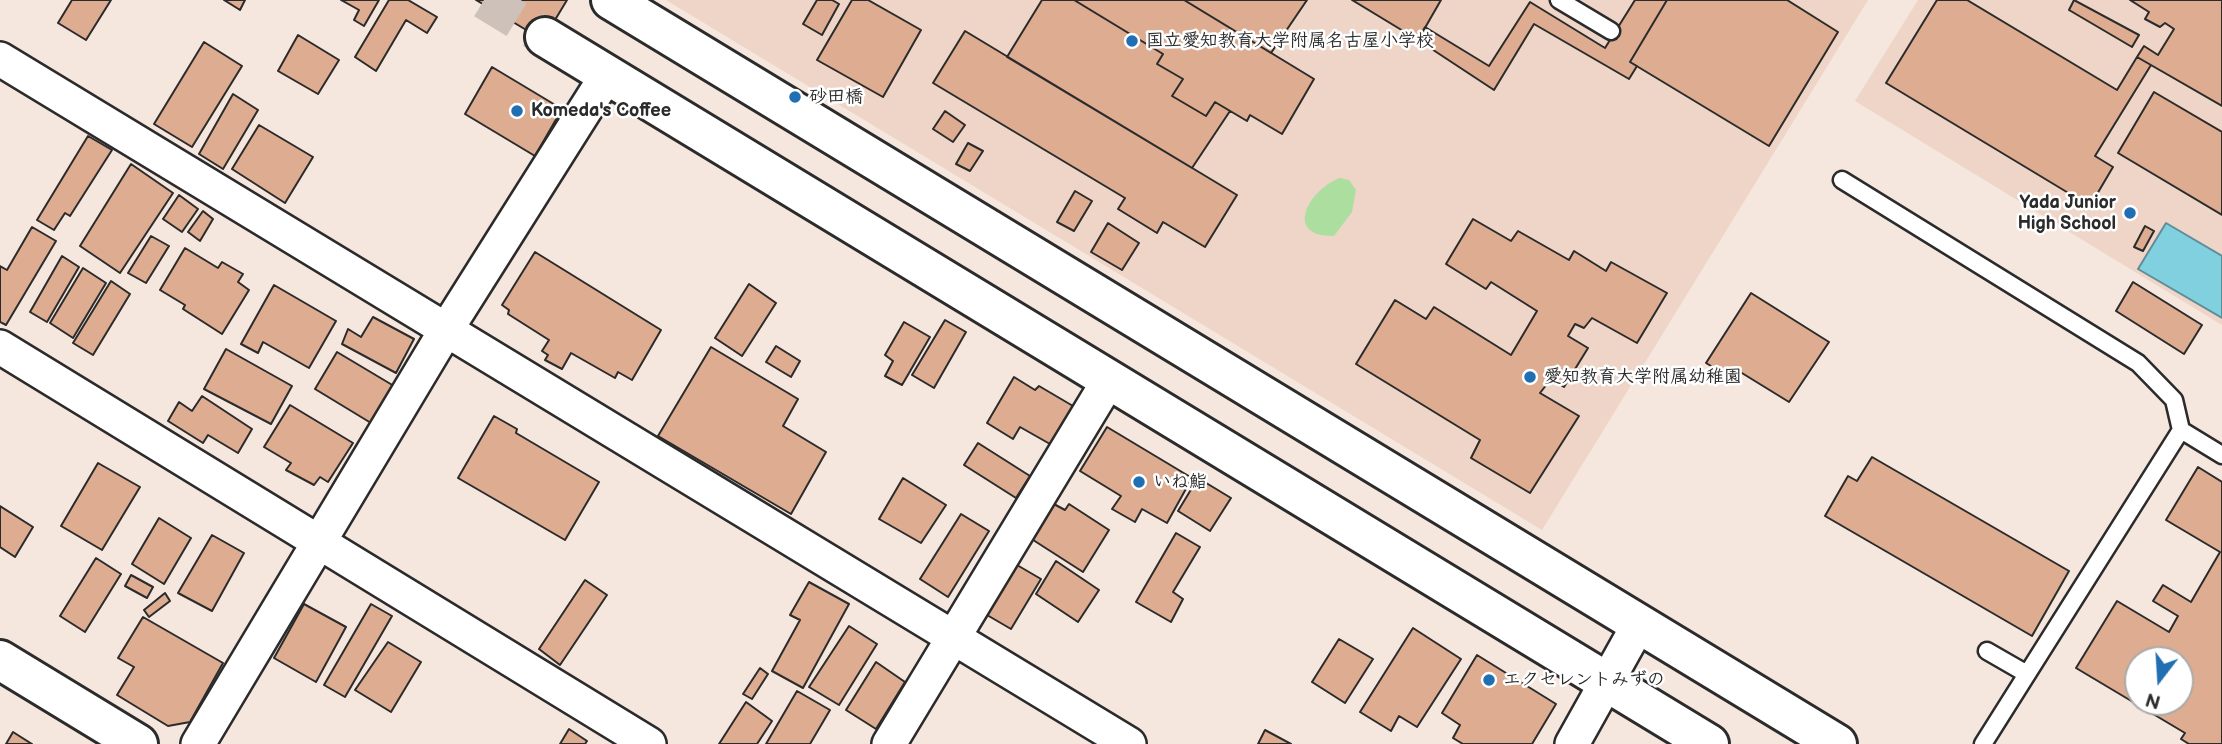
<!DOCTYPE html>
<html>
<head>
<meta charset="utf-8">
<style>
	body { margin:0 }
	#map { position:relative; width:2222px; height:744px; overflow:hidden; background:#f5e6de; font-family:"Balsamiq Sans",sans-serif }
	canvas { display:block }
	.north { position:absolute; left:2124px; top:646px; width:70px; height:70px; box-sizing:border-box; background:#fff; border:2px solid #aaa; border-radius:50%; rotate:197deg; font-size:19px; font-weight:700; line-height:28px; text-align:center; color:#2b2b2b }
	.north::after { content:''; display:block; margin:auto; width:24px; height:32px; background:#1f6fb2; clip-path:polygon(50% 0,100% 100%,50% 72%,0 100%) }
</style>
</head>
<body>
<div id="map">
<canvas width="2222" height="744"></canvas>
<div class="north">N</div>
</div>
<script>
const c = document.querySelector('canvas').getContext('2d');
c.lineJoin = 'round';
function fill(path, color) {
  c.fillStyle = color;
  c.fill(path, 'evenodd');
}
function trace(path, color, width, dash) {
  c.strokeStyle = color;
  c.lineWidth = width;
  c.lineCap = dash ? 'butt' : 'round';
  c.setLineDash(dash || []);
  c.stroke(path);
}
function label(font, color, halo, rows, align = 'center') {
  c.font = font + ' "Balsamiq Sans","Klee One",sans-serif';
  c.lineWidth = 5;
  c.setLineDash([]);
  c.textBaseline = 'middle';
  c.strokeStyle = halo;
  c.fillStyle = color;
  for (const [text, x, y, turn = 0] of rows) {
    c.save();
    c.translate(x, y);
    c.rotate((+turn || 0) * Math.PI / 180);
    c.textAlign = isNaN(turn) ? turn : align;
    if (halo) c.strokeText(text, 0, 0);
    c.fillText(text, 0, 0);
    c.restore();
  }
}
const built = new Path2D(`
	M666 0H1868L1542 530Z
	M1918 0H2222V325L1855 101Z`);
const green = new Path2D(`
	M1340 178 1349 180 1356 190 1352 212 1334 236C1282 237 1309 189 1340 178Z`);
const water = new Path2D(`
	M2166 223 2222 256V318L2138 269Z`);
const building = new Path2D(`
	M72 0H111L86 40 58 23Z
	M224 0H245L240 10Z
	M341 0H379L364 26 354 20 359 10Z
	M389 0H408L437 17 427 33 406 20 376 71 355 57Z
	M476 0H567L543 40Z
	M817 0H832L839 4 822 35 803 24Z
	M852 0H868L921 30 883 97 817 60Z
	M1042 0H1074L1163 54 1157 64 1183 79 1172 96 1206 116 1215 102 1230 111 1192 168 1007 57Z
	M1074 0H1184L1314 79 1282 134 1250 115 1247 121 1215 102 1206 116 1172 96 1183 79 1157 64 1163 54Z
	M1184 0H1307L1271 53Z
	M1352 0H1441L1418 40Z
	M1635 0H1667L1630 62 1637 66 1629 79 1534 24 1494 90 1418 40 1425 27 1489 66 1530 2 1605 48Z
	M1667 0H1787L1838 32 1769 146 1630 62Z
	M1937 0H1967L2117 90 2137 57 2151 65 2095 156 2113 167 2090 206 1886 83Z
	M2074 0 2139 35 2132 47 2069 10Z
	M2130 0H2222V106L2137 57 2144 46 2158 55 2174 29 2165 23 2160 27 2145 19 2149 12Z
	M965 31 1237 195 1205 247 1163 222 1157 233 1118 209 1125 198 933 83Z
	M298 35 339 60 318 94 278 71Z
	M204 42 242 66 192 147 154 124Z
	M492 67 562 109 535 156 465 114Z
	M2154 92 2222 132V215L2118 153Z
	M233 94 258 110 223 169 199 154Z
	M945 111 965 125 953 142 933 129Z
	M259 125 313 157 285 203 232 169Z
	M88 136 112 150 70 216 65 213 54 230 37 220Z
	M968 143 983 151 970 171 956 164Z
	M131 164 173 193 120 273 80 246Z
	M1075 191 1092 201 1074 231 1057 222Z
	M179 195 198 209 182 232 163 219Z
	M203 211 213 219 200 241 188 232Z
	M1473 219 1511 241 1518 231 1569 260 1574 251 1606 271 1611 262 1667 293 1637 343 1592 318 1584 328 1575 324 1568 336 1588 348 1564 387 1551 379 1540 393 1579 416 1530 493 1471 458 1480 440 1356 364 1395 300 1426 319 1434 307 1511 355 1537 311 1491 282 1486 289 1446 264Z
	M1108 223 1139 243 1122 270 1091 252Z
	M2145 226 2154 231 2143 251 2134 247Z
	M32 227 56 241 6 325 0 322V266L7 270Z
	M151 236 169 246 146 283 128 273Z
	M185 248 218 268 222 262 243 274 238 282 249 290 222 334 183 309 185 305 160 290Z
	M535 252 661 330 632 380 618 372 615 378 571 353 562 369 545 360 548 355 542 351 549 340 508 314 509 310 502 305Z
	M62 256 79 267 47 322 30 312Z
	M83 268 106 283 73 338 50 323Z
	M111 281 130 294 93 355 73 343Z
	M2133 282 2202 325 2184 354 2116 311Z
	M749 284 776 303 742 356 715 338Z
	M274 285 336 321 309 368 263 342 258 353 241 344Z
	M1751 293 1829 342 1789 402 1737 370 1731 378 1706 363Z
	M373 317 414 339 396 373 342 344 348 329 361 337Z
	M945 320 966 332 934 388 912 375Z
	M904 322 930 337 902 385 885 376 893 361 885 355Z
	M776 346 800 361 791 377 766 362Z
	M711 347 798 399 783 426 826 452 791 514 658 436Z
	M226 349 292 386 271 424 204 389Z
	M337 352 394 386 371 423 315 389Z
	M1014 377 1035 390 1039 386 1073 406 1050 444 1020 427 1013 439 987 423Z
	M202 396 252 429 238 453 208 435 203 443 168 421 179 402 192 411Z
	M290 405 353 443 328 482 320 477 314 485 286 470 291 463 264 447Z
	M494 416 517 429 516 433 599 482 565 540 458 478Z
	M1107 427 1192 478 1167 523 1142 509 1135 522 1112 509 1121 496 1080 471Z
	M978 443 1030 476 1016 498 964 465Z
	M1872 457 2069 571 2032 636 1825 516 1848 476 1857 481Z
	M98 463 140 487 102 550 61 526Z
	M2198 467 2222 482V744H2189L2181 739 2185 733 2076 668 2117 601 2169 632 2178 616 2153 601 2163 585 2191 602 2220 552 2166 520ZM2138 660H2180V702H2138Z
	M903 478 946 505 921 543 879 519Z
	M1198 478 1231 498 1210 531 1178 511Z
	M1052 503 1065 510 1069 504 1109 530 1083 572 1030 538Z
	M0 506 33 527 15 557 0 547Z
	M961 514 989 531 948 597 920 579Z
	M159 518 191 538 164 584 132 564Z
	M1176 533 1200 547 1173 592 1183 599 1171 622 1136 602Z
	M212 535 244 553 212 611 178 593Z
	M96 558 121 574 85 632 60 616Z
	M1056 561 1099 590 1078 622 1036 594Z
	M1017 565 1041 579 1011 629 987 615Z
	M131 575 153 587 147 598 125 586Z
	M585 580 607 595 560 665 539 649Z
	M809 582 849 604 803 688 772 671 800 620 790 615Z
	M165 593 170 601 149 617 144 610Z
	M304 604 346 627 316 682 274 658Z
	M371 604 392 616 345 697 324 685Z
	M143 617 223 663 190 722 168 726 117 695 134 667 118 658Z
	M849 626 877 644 839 705 809 687Z
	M1413 628 1461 659 1417 727 1399 716 1391 731 1360 712Z
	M1339 639 1373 659 1345 703 1312 682Z
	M388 642 421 662 391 712 355 690Z
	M1477 655 1556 704 1532 744H1463L1453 738 1460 725 1442 713Z
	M876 662 905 682 876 729 846 710Z
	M760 668 768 674 752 699 743 694Z
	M797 691 830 710 810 744H766Z
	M746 702 772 721 757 744H719Z
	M569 729 587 741 585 744H560Z
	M1265 730 1291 744H1258Z
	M13 732 32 744H6Z`);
const tertiaryTunnel = new Path2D(`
	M484 0 545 37`);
const service = new Path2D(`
	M1559 0 1611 31
	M1842 180 2138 363 2174 400 2181 430
	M1987 651 2027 674
	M1983 744 2181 430 2222 455`);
const minor = new Path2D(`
	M0 59 1129 744
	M0 347 649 744
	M198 744 446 330 607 75
	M889 744 1109 380
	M1572 744 1639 624`);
const tertiary = new Path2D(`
	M611 0 1837 744
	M545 37 1709 744
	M0 660 138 744`);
const markers = [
	[1132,41,7,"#1f6fb2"],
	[795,97,7,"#1f6fb2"],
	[517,111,7,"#1f6fb2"],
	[2130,213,7,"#1f6fb2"],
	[1530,377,7,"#1f6fb2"],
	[1139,482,7,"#1f6fb2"],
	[1489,680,7,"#1f6fb2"]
];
const poiNames = [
	["国立愛知教育大学附属名古屋小学校",1146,41],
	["砂田橋",809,97],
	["Komeda's Coffee",531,111],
	["Yada Junior",2116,203,"right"],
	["High School",2116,224,"right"],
	["愛知教育大学附属幼稚園",1544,377],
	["いね鮨",1153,482],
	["エクセレントみずの",1503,680]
];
fill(built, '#eed5c7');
fill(green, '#acde9f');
fill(water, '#81d0df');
trace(water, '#5f8e97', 2);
fill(building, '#deac90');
trace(building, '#2b2b2b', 2);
trace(tertiaryTunnel, '#cdc1ba', 38, [38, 19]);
trace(service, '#2b2b2b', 21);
trace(minor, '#2b2b2b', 38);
trace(tertiary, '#2b2b2b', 44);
trace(service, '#fff', 16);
trace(minor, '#fff', 33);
trace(tertiary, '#fff', 38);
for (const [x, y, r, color] of markers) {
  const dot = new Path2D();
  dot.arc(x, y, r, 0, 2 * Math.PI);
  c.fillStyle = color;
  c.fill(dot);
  trace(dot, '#fff', 2.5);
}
label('bold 18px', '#2b2b2b', '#fff', poiNames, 'left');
</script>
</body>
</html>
